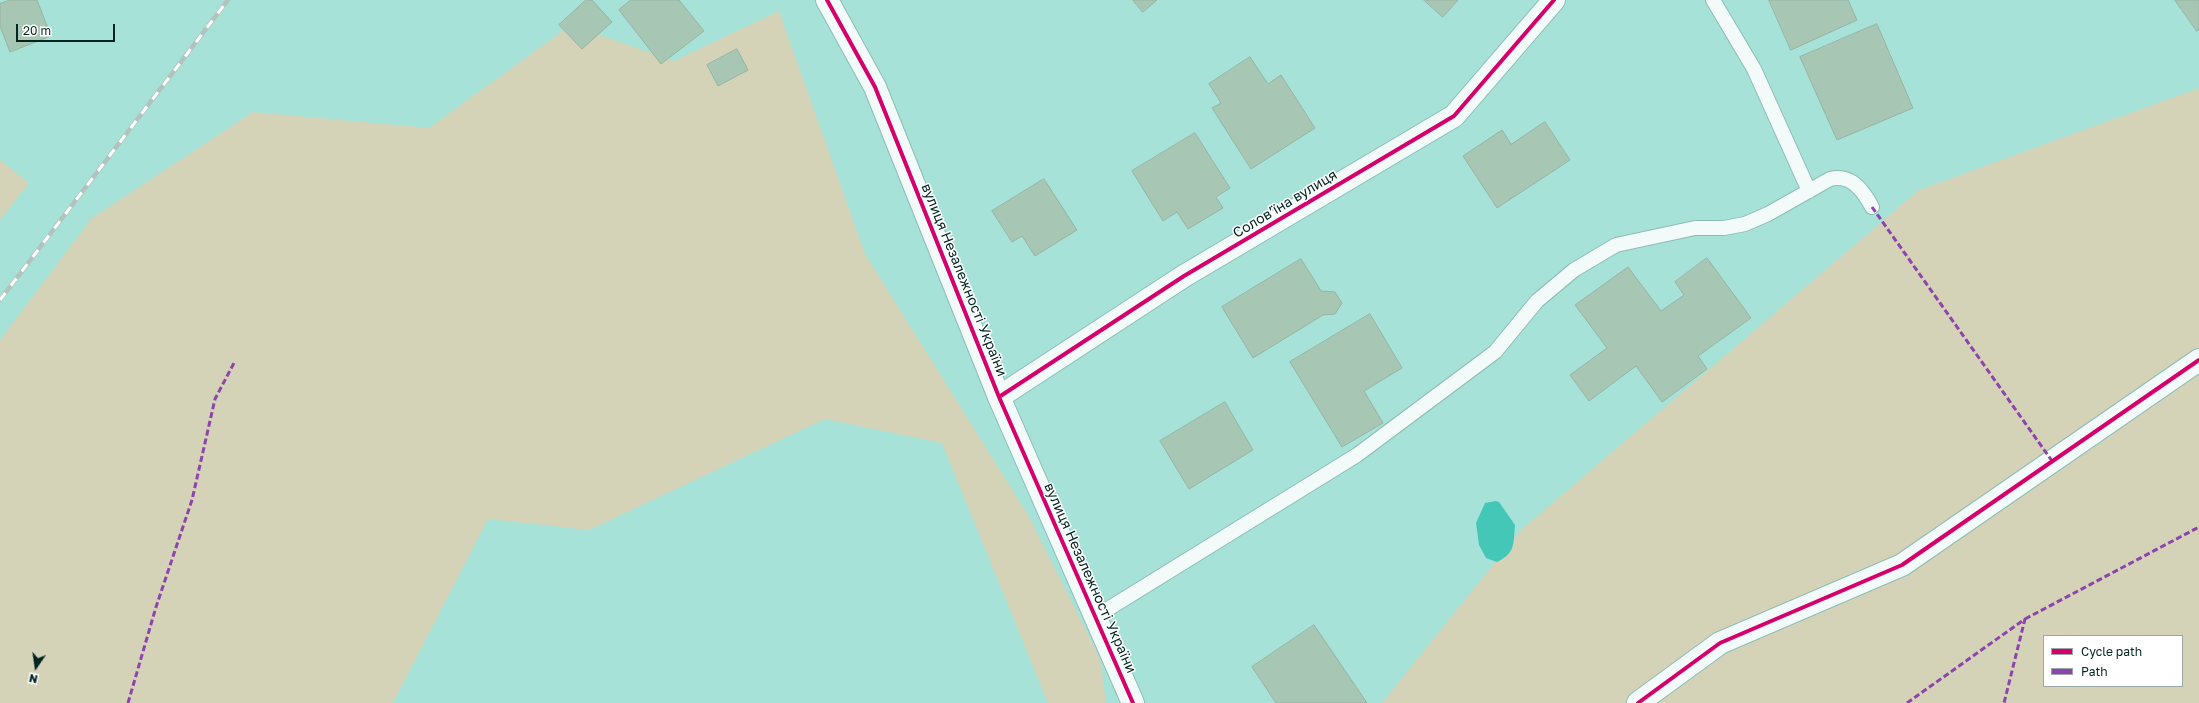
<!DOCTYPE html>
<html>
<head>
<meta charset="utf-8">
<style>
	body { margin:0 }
	#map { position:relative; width:2199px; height:703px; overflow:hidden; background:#a6e2d8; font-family:"Golos Text",sans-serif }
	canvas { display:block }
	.legend { position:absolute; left:2043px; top:635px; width:140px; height:52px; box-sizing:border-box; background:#fff; border:1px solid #99a7a5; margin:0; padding:5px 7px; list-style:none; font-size:12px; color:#00241f }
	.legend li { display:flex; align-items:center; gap:8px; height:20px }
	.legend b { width:20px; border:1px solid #99a7a5 }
	.north { position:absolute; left:16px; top:647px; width:40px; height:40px; -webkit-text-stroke:3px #fff; paint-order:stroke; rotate:193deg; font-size:11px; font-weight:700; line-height:16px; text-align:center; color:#00241f }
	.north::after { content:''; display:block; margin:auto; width:14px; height:18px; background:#00241f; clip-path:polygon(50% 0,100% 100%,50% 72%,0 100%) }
	.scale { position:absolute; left:16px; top:24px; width:99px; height:18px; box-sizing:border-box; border:2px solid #00241f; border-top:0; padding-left:5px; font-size:12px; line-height:14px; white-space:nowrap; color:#00241f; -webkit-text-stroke:3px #fff; paint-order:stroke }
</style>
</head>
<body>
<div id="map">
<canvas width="2199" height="703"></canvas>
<ul class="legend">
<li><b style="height:5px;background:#d6006c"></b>Cycle path</li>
<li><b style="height:5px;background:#8e44ad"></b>Path</li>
</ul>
<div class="north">N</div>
<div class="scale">20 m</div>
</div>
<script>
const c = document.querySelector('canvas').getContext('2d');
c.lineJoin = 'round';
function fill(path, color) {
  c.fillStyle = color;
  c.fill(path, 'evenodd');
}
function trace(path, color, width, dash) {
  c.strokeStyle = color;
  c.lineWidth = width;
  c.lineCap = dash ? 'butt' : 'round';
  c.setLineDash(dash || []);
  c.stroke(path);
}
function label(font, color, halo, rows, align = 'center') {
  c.font = font + ' "Golos Text",sans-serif';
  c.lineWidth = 3;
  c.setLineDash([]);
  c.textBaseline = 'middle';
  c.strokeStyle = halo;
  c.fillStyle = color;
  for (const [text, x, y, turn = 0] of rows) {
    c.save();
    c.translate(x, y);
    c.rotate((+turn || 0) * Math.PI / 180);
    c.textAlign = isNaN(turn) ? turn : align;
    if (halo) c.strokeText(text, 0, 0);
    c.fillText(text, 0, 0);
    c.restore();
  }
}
const green = new Path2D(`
	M779 11 865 254 1028 515 1100 658 1106 703H1048L942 443 825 419 589 530 488 519 393 703H0V340L92 218 253 112 429 128 571 25 674 61Z
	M2199 88V703H1382L1521 530 1919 190ZM2044 636H2182V686H2044Z
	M0 160 29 183 0 220Z`);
const water = new Path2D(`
	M1496 501 1499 502 1515 525C1513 544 1516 553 1497 562L1486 558 1479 545 1476 523 1485 503Z`);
const building = new Path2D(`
	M10 0H37L51 36 10 52 0 26V4Z
	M586 0H592L612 22 582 49 559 25Z
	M631 0H679L704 31 661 64 619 10Z
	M1133 0H1157L1143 12Z
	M1424 0H1458L1443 17Z
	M1769 0H1848L1857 20 1791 50Z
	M2175 0H2199V30L2197 31Z
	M1877 24 1913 108 1837 140 1800 57Z
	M737 49 748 70 718 86 707 65Z
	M1250 57 1268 84 1281 75 1315 128 1251 169 1212 108 1221 103 1209 84Z
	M1545 122 1570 160 1497 208 1463 156 1502 130 1511 144Z
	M1195 133 1230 188 1216 197 1223 208 1188 229 1177 212 1163 221 1132 171Z
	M1044 179 1077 230 1035 256 1022 236 1012 242 992 211Z
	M1707 258 1751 318 1698 356 1707 369 1662 402 1636 366 1589 401 1570 375 1607 348 1575 305 1628 267 1661 311 1684 295 1675 282Z
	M1301 259 1321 291 1335 292 1342 303 1335 314 1323 315 1253 358 1222 307Z
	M1370 314 1402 368 1364 391 1383 423 1342 447 1290 362Z
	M1225 402 1253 450 1189 489 1160 441Z
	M1314 625 1367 703H1276L1252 667Z`);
const service = new Path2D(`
	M1713 0 1754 69 1809 191
	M1095 617 1357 455 1495 352 1537 301 1574 270 1616 245 1695 228H1724L1745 224 1768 214 1830 179C1851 174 1863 190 1872 207`);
const minor = new Path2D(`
	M999 397 1184 276 1454 116 1554 0
	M1638 703 1720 643 1902 565 2199 360`);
const secondary = new Path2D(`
	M827 0 875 87 999 397 1133 703`);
const rail = new Path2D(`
	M0 300 228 0`);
const quiet = new Path2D(`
	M1872 207 2052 461
	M2025 619 2199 527
	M128 703 156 607 192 500 215 399 234 363
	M1907 703 2025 619 2004 703`);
const cycleway = new Path2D(`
	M827 0 875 87 999 397 1133 703
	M999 397 1184 276 1454 116 1554 0
	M1638 703 1720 643 1902 565 2199 360`);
const streetNames = [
	["Соловʼїна вулиця",1285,204,-31],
	["вулиця Незалежності України",964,280,68],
	["вулиця Незалежності України",1090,578,66]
];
fill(green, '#d5d3b7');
fill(water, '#45c7b7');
fill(building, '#a7c6b3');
trace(building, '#96b4a1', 1);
trace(service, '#8dbdb5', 16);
trace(minor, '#8dbdb5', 24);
trace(secondary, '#8dbdb5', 24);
trace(service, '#f2fbf9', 14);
trace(minor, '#f2fbf9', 22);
trace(secondary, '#f2fbf9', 22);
trace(rail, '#b2c3bf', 4.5);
trace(rail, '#fff', 3, [9]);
trace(quiet, '#8e44ad', 3, [6, 3]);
trace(cycleway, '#d6006c', 4);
label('14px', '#00241f', '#fff', streetNames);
</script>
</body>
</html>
